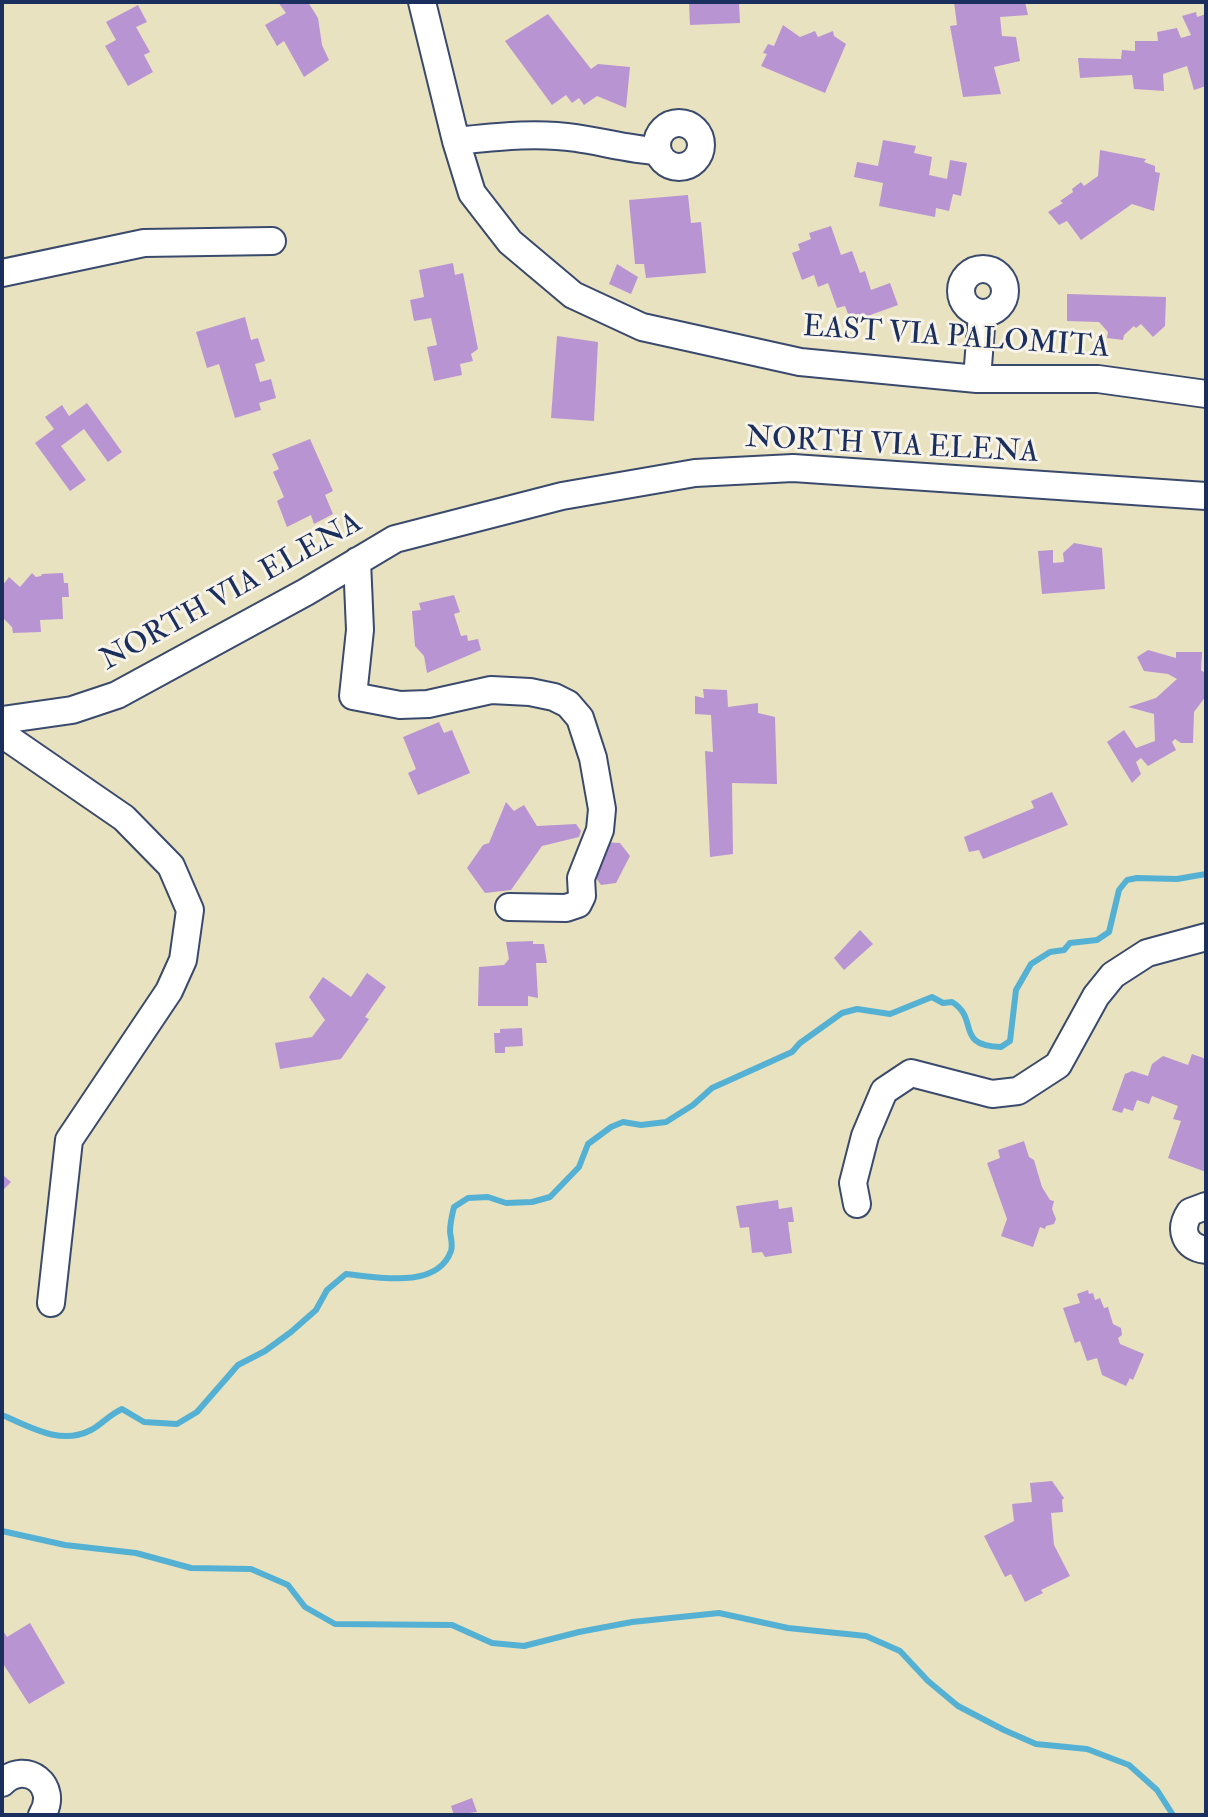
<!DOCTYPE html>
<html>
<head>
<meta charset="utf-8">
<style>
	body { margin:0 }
	#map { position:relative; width:1208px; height:1817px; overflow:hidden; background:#e8e2c0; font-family:"IM FELL Double Pica",serif }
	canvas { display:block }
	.frame { position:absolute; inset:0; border:4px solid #1b2f5e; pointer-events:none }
</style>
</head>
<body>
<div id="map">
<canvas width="1208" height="1817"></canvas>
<div class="frame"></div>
</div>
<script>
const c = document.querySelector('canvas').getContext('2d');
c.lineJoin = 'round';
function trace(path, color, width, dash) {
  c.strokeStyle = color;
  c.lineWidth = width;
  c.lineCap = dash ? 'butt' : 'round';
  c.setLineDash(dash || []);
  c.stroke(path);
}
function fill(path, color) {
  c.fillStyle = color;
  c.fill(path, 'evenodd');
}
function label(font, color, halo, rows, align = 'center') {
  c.font = font + ' "IM FELL Double Pica",serif';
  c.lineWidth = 6;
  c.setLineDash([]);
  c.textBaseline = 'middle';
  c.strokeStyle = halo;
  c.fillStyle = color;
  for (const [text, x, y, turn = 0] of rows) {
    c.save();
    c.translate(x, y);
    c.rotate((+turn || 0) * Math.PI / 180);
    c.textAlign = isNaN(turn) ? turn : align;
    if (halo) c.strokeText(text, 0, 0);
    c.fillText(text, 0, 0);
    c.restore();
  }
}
const stream = new Path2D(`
	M2 1415C31 1427 60 1446 91 1430 102 1424 109 1415 122 1409L144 1422 177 1424 197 1412 238 1365 265 1351 291 1332 316 1310 327 1290 346 1274C377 1277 437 1290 451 1251 453 1245 451 1239 450 1232 450 1224 452 1215 454 1207L468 1198 488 1197 506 1203 532 1202 550 1197 579 1167 588 1144 611 1127 623 1122 641 1125 666 1122 693 1105 712 1088 792 1052 800 1043 842 1013 857 1009 890 1014 932 997 943 1003 952 1002C980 1019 954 1046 1001 1047L1010 1041 1016 990 1031 964 1050 952 1064 950 1070 943 1097 940 1109 932 1119 890 1127 880 1137 878 1177 879 1206 874
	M2 1531 65 1545 136 1553 191 1568 251 1569 288 1585 305 1607 335 1624 452 1625 492 1643 524 1646 579 1632 632 1622 719 1613 788 1628 866 1636 900 1651 928 1681 958 1706 1004 1730 1036 1744 1087 1749 1129 1765 1157 1790 1173 1815`);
const building = new Path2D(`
	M278 2H308L318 18 322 45 329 60 304 77 284 41 277 46 265 25 286 13Z
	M689 2H739L740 23 690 25Z
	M954 2H1025L1028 15 1000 17 1002 36 1016 37 1020 61 994 67 1001 94 963 97 950 26 957 25Z
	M138 5 147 22 136 27 150 52 144 55 153 72 128 86 105 46 116 40 106 22Z
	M1196 12 1197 17 1206 14V86L1194 90 1187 66 1163 74 1164 91 1134 89 1132 75 1080 78 1078 58 1121 59 1122 50 1135 51V41H1158L1157 32 1177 28 1181 38 1191 35 1182 16Z
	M548 14 591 69 598 64 630 67 626 108 597 96 584 105 579 98 572 103 566 95 552 105 505 41Z
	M783 25 800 37 815 31 818 37 833 31 834 36 846 44 825 93 761 66 767 54 763 53 768 44 774 46Z
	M883 140 916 146 914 153 932 157 929 175 947 179 950 160 967 163 961 196 953 194 949 211 936 208 935 217 879 206 883 183 854 177 857 162 878 166Z
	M1100 150 1146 159 1144 162 1155 166V172L1160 173 1154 211 1132 204 1081 240 1067 221 1059 225 1048 212 1063 203 1060 201 1073 192 1072 189 1081 182 1084 186 1098 176Z
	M688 195 691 223 701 222 706 273 646 278 644 264H635L629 200Z
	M831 226 841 255 852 251 860 273 865 271 871 290 890 283 898 305 851 322 845 306 837 308 828 283 818 287 814 275 802 280 792 253 800 250 798 244 811 239 809 233Z
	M453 263 455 275 463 273 478 349 471 354 473 361 460 364 462 375 434 381 427 347 437 345 431 318 414 321 410 300 424 297 419 270Z
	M617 264 638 277 631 294 609 284Z
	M1067 294 1166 297 1165 326 1153 337 1141 324 1136 328 1134 326 1124 335 1123 340 1107 338 1108 332 1099 322 1067 321Z
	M245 317 251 340 258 338 265 361 255 364 260 382 271 379 276 398 259 403 261 410 235 418 219 364 207 368 196 332Z
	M557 336 598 342 594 421 551 418Z
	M87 403 122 452 108 462 84 429 61 446 86 480 70 491 35 443 54 429 45 417 62 405 69 416Z
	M310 439 333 491 325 495 333 514 314 524 311 515 287 527 277 501 284 497 273 472 279 469 272 454Z
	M1074 543 1102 548 1105 589 1042 594 1038 551 1053 550V563L1064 562 1063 553Z
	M32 573 36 577 41 576 42 574 63 573 64 583H68L69 597H62L63 619 40 620 41 632 13 633 12 627 2 617V586L9 577 20 587Z
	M454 595 460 612 454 614 461 636 467 635 468 641 478 639 481 650 427 673 424 656 415 646 412 611 421 610 419 603Z
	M1148 650 1176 658V652H1202L1201 670 1206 674V696L1194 712 1193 743H1181L1175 739 1172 742 1176 750 1148 766 1141 758 1136 762 1141 774 1132 783 1107 742 1124 730 1136 748 1155 741 1154 714 1128 707 1156 698 1177 679 1168 674 1144 671 1137 657Z
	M703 689 727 690 728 707 758 703V713L775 717 777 784 732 783 733 854 710 857 705 751 713 752 711 715 695 714V696L704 698Z
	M439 722 444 733 452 730 470 773 418 795 408 773 416 769 403 737Z
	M1052 792 1068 825 983 859 979 850 969 852 964 837 1034 808 1031 801Z
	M506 802 514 811 524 805 537 826 576 824 581 831 579 837 542 846 511 890 485 893 467 868 483 845 489 843Z
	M601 842 620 843 630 856 616 883 601 885 588 867Z
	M860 930 873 944 844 970 834 958Z
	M533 941V944H544L547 963H536L538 998 528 996V1006H478L479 967 504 965 509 959 506 942Z
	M367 973 386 987 365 1017 369 1019 341 1059 280 1069 275 1043 312 1037 325 1020 309 997 323 977 351 997Z
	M522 1028 523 1046 505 1047V1053H495L494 1033H500V1029Z
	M1192 1054 1206 1059V1172L1168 1158 1181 1121 1173 1119 1178 1106 1152 1096 1149 1104 1137 1100 1133 1111 1124 1108 1122 1113 1112 1110 1125 1074 1132 1071 1148 1076 1152 1064 1163 1056 1188 1065Z
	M1024 1141 1029 1157 1034 1160 1042 1187 1050 1200 1054 1201 1052 1209 1056 1219 1054 1224 1046 1226 1045 1229 1040 1227 1033 1247 1001 1236 1007 1219 987 1163 1000 1158 998 1150Z
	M2 1174 11 1182 2 1191Z
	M778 1200 779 1209 792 1207 794 1222H788L792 1253 765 1257 762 1252 752 1253 749 1227 740 1228 736 1206Z
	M1088 1290 1089 1294 1093 1293 1095 1300 1100 1298 1104 1308 1108 1307 1113 1324 1121 1328 1122 1335 1118 1338 1120 1344 1144 1354 1133 1380 1130 1378 1126 1386 1102 1375 1097 1358 1087 1361 1080 1341 1075 1343 1063 1308 1080 1303 1077 1294Z
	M1052 1481 1064 1498 1062 1500 1063 1512 1051 1513 1054 1545 1070 1576 1041 1590 1043 1593 1025 1602 1011 1574 1005 1577 984 1536 1014 1521 1012 1504 1032 1502 1030 1483Z
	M30 1623 65 1683 29 1704 2 1662V1629L7 1637Z
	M472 1798 477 1812 454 1815 451 1806Z`);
const minor = new Path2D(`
	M422 2 456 141 472 193 510 242 573 295 642 327 800 362 977 379H1098L1206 394
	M657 145a22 22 0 1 1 44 0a22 22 0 1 1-44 0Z
	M456 141C496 137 536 132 576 138 604 142 630 150 658 151
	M961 291a22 22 0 1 1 44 0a22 22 0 1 1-44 0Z
	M2 273 144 243 272 241
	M977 379 982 314
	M357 561 360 630 353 696 400 705 428 704 491 690 530 692 554 697 568 704 580 718 593 758 602 809 600 830 581 878 582 896 578 904 566 908 509 907
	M2 720 72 710 117 695 306 592 395 539 562 496 695 473 793 468 1206 496
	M2 734 124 818 171 866 190 910 183 960 169 991 69 1140 51 1303
	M857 1204 853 1183 865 1136 884 1091 911 1073 992 1094 1018 1091 1058 1065 1096 996 1113 975 1147 953 1206 937
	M1206 1206 1190 1212C1178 1230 1185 1247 1206 1250
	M2 1783C26 1759 60 1786 42 1815`);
const streetNames = [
	["EAST VIA PALOMITA",956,339,4],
	["NORTH VIA ELENA",892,447,3],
	["NORTH VIA ELENA",232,593,-29]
];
trace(stream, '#55b1d3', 6);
fill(building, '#b994d3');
trace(minor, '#3a4a6d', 30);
trace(minor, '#fff', 26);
label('30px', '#1b2f5e', '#f7f3e8', streetNames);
</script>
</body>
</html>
